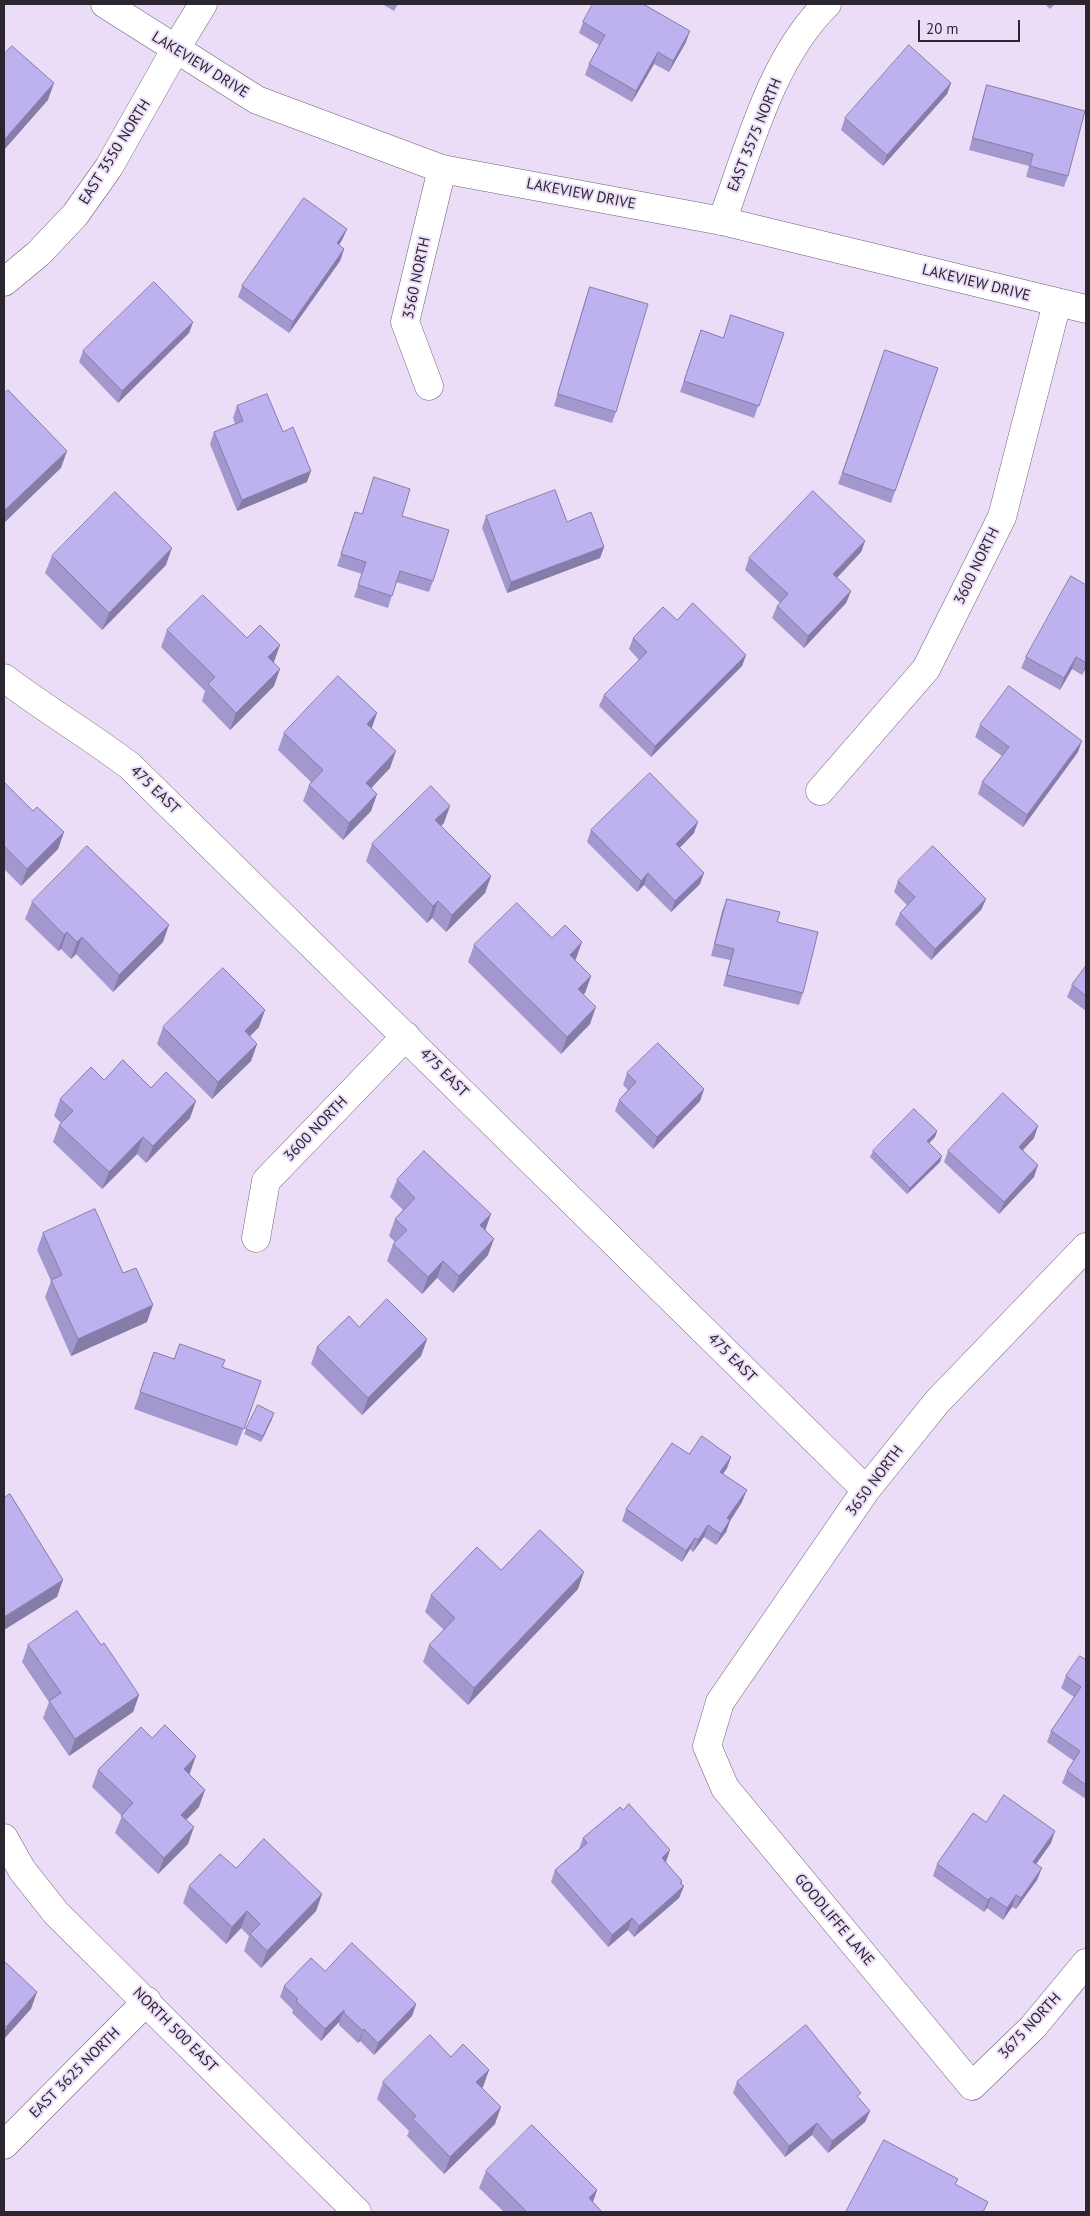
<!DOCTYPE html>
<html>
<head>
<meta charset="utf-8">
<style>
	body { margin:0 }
	#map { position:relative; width:1090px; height:2216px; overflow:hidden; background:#ebddf7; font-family:"PT Sans",sans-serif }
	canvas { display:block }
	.frame { position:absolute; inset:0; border:5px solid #2b252f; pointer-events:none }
	.scale { position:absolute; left:918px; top:20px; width:102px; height:22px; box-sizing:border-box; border:2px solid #2b252f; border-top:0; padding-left:6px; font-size:15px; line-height:18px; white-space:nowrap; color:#2b252f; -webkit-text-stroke:4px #ebddf7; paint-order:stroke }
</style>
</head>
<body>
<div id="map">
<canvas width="1090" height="2216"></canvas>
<div class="frame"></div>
<div class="scale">20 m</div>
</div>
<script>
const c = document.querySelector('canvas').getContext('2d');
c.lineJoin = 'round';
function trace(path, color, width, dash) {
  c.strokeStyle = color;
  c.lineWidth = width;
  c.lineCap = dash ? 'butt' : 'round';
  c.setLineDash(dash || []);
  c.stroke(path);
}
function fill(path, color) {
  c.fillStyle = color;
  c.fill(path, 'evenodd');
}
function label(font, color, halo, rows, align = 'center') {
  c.font = font + ' "PT Sans",sans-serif';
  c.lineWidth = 4;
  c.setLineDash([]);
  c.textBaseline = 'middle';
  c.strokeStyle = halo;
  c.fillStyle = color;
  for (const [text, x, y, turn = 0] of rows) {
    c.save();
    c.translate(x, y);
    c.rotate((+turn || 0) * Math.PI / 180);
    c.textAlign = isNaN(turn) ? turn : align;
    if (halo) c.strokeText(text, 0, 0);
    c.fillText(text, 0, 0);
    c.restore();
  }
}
const street = new Path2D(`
	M722 221C749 148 771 59 827 4
	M4 282 38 254 75 215 109 167 175 50 203 4
	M429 386 405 322 442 169
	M4 678C45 709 89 735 130 766L866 1490
	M820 791 926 669 1002 517 1057 303
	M256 1238 266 1181 406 1036
	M1086 1247 937 1402 866 1490 720 1702 707 1746 725 1788 972 2086 1033 2027 1086 1963
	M4 1838 22 1870 56 1913 357 2212
	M4 2145 147 2001`);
const secondary = new Path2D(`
	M105 4 257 100 442 169 722 221 1086 309`);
const wall = new Path2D(`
	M382 4H398L394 11Z
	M1045 4H1055L1050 9Z
	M583 22 686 42 669 72 654 64 632 102 585 75 589 64 599 45 579 33Z
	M951 83 947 94 883 166 841 130 845 118Z
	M987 85 1068 176 1064 187 1026 177 1029 166 969 150 983 97Z
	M347 229 342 240 339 245 344 249 340 261 289 333 238 297 242 286Z
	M590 287 616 412 612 423 554 406 586 298Z
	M193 322 189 333 118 403 79 362 83 351Z
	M701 330 723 338 784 333 754 418 680 392Z
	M885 350 938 368 891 503 838 484Z
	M237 406 283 432 307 482 237 511 210 444 214 432 235 424 233 418Z
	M374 477 402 516 433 581 429 592 396 582 388 608 354 597 362 574 337 566 355 512 362 514Z
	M486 516 567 522 604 547 600 558 507 593 482 528Z
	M865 541 861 552 837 578 851 591 846 603 804 648 772 618 777 606 780 603 745 570 749 558Z
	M52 556 166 565 102 630 45 573Z
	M1086 585V667L1082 675 1072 669 1060 690 1021 668 1026 657Z
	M677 620 746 655 742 666 651 757 599 706 604 695 639 660 629 649 633 638Z
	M167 630 247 638 274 662V686L230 730 202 701 205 691 161 647Z
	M377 713 371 728 390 768 371 788 377 794 371 811 343 840 303 801 309 785 311 782 278 750 284 733Z
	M980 725 1078 752 1023 827 978 794 982 782 1002 756 975 737Z
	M4 782 33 811 64 832 58 849 21 886 4 869Z
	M444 823 441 826 491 876 485 893 446 932 432 918 427 923 366 861 372 844Z
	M591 830 694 833 679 848 700 884 671 912 644 885 637 892 587 842Z
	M898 881 986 899 981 910 931 960 895 924 900 913 907 905 894 892Z
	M727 899 777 922 803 993 799 1005 723 986 730 960 711 956 722 911Z
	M32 902 163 942 113 992 76 954 71 959 61 949 58 951 25 919Z
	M552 938 576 959 575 960 591 976 585 993 583 994 590 1024 561 1054 468 962 474 945Z
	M1086 966V1011L1067 997 1072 985Z
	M163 1027H259L250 1036 257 1044 251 1061 212 1099 157 1044Z
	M627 1073 704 1089 700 1101 653 1149 615 1111 619 1100 628 1090 623 1085Z
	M104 1080 151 1088 190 1118 146 1163 137 1154 102 1189 53 1142 59 1125 61 1123 54 1116 60 1099Z
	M937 1131 935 1137 929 1143 940 1162 907 1194 870 1157 873 1151Z
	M1034 1138 1022 1151 1034 1177 999 1214 944 1162 948 1151Z
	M397 1180 485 1230 488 1255 453 1293 437 1278 422 1294 387 1261 393 1244 395 1242 389 1236 395 1219 403 1210 390 1197Z
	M43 1233 123 1273 147 1322 71 1356 45 1297 51 1281 37 1250Z
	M359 1327 427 1339 421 1356 362 1415 311 1364 317 1347Z
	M154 1352 174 1359 222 1367 261 1381 237 1446 134 1409Z
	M272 1419 261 1442 244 1434 246 1429Z
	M689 1454 731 1457 727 1468 723 1474 742 1502 730 1521 726 1532 716 1545 704 1537 693 1552 690 1549 682 1562 622 1521 626 1509Z
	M501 1570 578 1589 468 1705 423 1662 429 1645 444 1630 425 1612 431 1595Z
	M28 1645H101L139 1695 133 1712 69 1756 43 1718 49 1702 22 1662Z
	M1086 1660V1799L1062 1783 1067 1771 1074 1761 1047 1742 1051 1731 1074 1697 1061 1688 1066 1676Z
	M98 1770 190 1773 189 1774 199 1807 186 1820 188 1844 158 1874 115 1833 122 1816 92 1787Z
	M986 1822 1051 1843 1036 1864 1037 1880 1016 1909 1012 1907 1003 1920 987 1908 984 1912 933 1876 937 1864Z
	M583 1838 666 1862V1863L682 1881 681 1883 684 1886 679 1898 634 1937 628 1930 608 1947 551 1882 555 1870 579 1849Z
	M236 1868 322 1894 316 1911 261 1968 244 1951 249 1936 241 1928 226 1944 183 1903 189 1886Z
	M325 1971 416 2004 412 2016 374 2055 360 2041 358 2043 339 2025V2022L321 2041 292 2013 293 2010 280 1997 284 1986Z
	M451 2057 489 2070 482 2088 495 2124 444 2174 407 2136 409 2131 377 2099 383 2082Z
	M737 2082 859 2098 870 2111 865 2122 828 2153 812 2135 785 2157 733 2093Z
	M486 2171 597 2190 593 2202 602 2212H504L479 2188Z`);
const shadedWall = new Path2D(`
	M690 31 686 42 669 72 673 61Z
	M658 52 654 64 632 102 636 91Z
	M54 83 48 100 4 150V140Z
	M951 83 947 94 883 166 887 155Z
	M347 229 342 240 332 255 337 243Z
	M344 249 340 261 289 333 293 322Z
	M193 322 189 333 118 403 122 391Z
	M67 451 61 468 4 523V515L5 510Z
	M311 471 307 482 237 511 242 500Z
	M865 541 861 552 829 586 833 574Z
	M604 547 600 558 507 593 511 582Z
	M172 548 166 565 102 630 109 613Z
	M851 591 846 603 804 648 808 636Z
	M280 645 274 662 262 674 268 657Z
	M746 655 742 666 651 757 655 746Z
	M1076 657 1072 669 1060 690 1064 678Z
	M1086 663V667L1082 675Z
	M280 669 274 686 230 730 236 713Z
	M377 713 371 730 367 724Z
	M1082 741 1078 752 1023 827 1027 815Z
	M396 751 390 768 360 800 366 783Z
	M377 794 371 811 343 840 349 823Z
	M450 806 444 823 429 837 435 820Z
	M698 822 694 833 672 856 676 844Z
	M64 832 58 849 21 886 27 869Z
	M648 873 644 885 637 892 641 881Z
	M704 873 700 884 671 912 675 901Z
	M491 876 485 893 446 932 452 915Z
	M986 899 981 910 931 960 935 949Z
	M438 901 432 918 427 923 433 906Z
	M169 925 163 942 113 992 119 975Z
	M67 932 61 949 58 951 64 935Z
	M82 937 76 954 71 959 77 942Z
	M582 942 576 959 564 971 570 955Z
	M591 976 585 993 572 1006 578 989Z
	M596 1007 590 1024 561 1054 567 1037Z
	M265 1010 259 1027 238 1048 245 1031Z
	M257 1044 251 1061 212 1099 218 1082Z
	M704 1089 700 1101 653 1149 657 1137Z
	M196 1101 190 1118 146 1163 153 1146Z
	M1038 1126 1034 1138 1015 1159 1019 1147Z
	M937 1131 935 1137 925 1147 927 1141Z
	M143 1137 137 1154 102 1189 109 1172Z
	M942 1156 940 1162 907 1194 910 1188Z
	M1038 1165 1034 1177 999 1214 1004 1202Z
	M491 1214 485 1231 480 1225Z
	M494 1239 488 1255 453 1293 459 1276Z
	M443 1261 437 1278 422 1294 428 1277Z
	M153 1305 147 1322 71 1356 78 1339Z
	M427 1339 421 1356 362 1415 368 1398Z
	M274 1413 272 1419 261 1442 263 1436Z
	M731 1457 727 1468 716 1484 720 1472Z
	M747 1490 742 1502 730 1521 726 1532 716 1545 727 1518Z
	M708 1525 704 1537 693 1552 698 1540Z
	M695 1538 690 1549 682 1562 686 1551Z
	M584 1572 578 1589 468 1705 474 1688Z
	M63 1580 57 1597 4 1630V1617Z
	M139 1695 133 1712 69 1756 75 1739Z
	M196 1756 190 1773 177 1786 184 1769Z
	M205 1790 199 1807 175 1831 181 1815Z
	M194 1827 188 1844 158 1874 164 1858Z
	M1055 1831 1051 1843 1029 1874 1033 1862Z
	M670 1850 666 1862 658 1870 662 1858Z
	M1042 1868 1037 1880 1016 1909 1021 1898Z
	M682 1881 678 1891 684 1886 679 1898 634 1937 639 1926Z
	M322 1894 316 1911 261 1968 267 1951Z
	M1016 1895 1012 1907 1003 1920 1007 1908Z
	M991 1897 987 1908 984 1912 988 1900Z
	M247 1911 241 1928 226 1944 232 1927Z
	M632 1918 628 1930 608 1947 612 1935Z
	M37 1992 31 2009 4 2039V2033L6 2027Z
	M416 2004 412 2016 374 2055 378 2043Z
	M344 2010 339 2022 321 2041 325 2029Z
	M364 2029 360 2041 358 2043 363 2031Z
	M489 2070 483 2087 470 2099 476 2082Z
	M501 2107 495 2124 444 2174 450 2157Z
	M870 2111 865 2122 828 2153 832 2141Z
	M817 2123 812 2135 785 2157 789 2146Z
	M597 2190 591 2207 589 2198Z`);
const building = new Path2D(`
	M593 4H643L690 31 673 61 658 52 636 91 589 64 605 35 583 22Z
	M909 45 951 83 887 155 845 118Z
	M12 46 54 83 4 140V54Z
	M987 85 1085 111 1068 176 1030 166 1033 154 973 138Z
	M304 198 347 229 337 243 344 249 293 322 242 286Z
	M154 282 193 322 122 391 83 351Z
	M590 287 648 304 616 412 558 394Z
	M731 315 784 333 759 406 684 381 701 330 723 338Z
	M885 350 938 368 895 491 843 473Z
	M8 390 67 451 5 510 4 509V394Z
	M267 394 283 432 293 427 311 471 242 500 214 432 243 421 237 406Z
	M374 477 410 489 402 516 449 530 433 581 400 571 392 596 358 585 366 562 341 554 355 512 362 514Z
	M555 490 567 522 591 512 604 547 511 582 486 516Z
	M813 491 865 541 833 574 851 591 808 636 777 606 788 594 749 558Z
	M115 492 172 548 109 613 52 556Z
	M1071 576 1086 585V663L1076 657 1064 678 1026 657Z
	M203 595 247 638 260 625 280 645 268 657 280 669 236 713 208 684 215 677 167 630Z
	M693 603 746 655 655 746 604 695 647 652 633 638 663 607 677 620Z
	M338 676 377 713 367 724 396 751 366 783 377 794 349 823 309 785 323 770 284 733Z
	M1009 686 1082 741 1027 815 982 782 1009 747 980 725Z
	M650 773 698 822 676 844 704 873 675 901 648 873 641 881 591 830Z
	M4 782 33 811 37 807 64 832 27 869 4 846Z
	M431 786 450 806 435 820 491 876 452 915 438 901 433 906 372 844Z
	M87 846 169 925 119 975 82 937 77 942 67 932 64 935 32 902Z
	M933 846 986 899 935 949 900 913 915 897 898 881Z
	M727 899 780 912 777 922 818 932 803 993 727 975 734 949 715 944Z
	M517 903 552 938 565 925 582 942 570 955 591 976 578 989 596 1007 567 1037 474 945Z
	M1086 966V996L1072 985Z
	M223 968 265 1010 245 1031 257 1044 218 1082 163 1027Z
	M658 1043 704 1089 657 1137 619 1100 636 1082 627 1073Z
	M123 1060 151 1088 166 1072 196 1101 153 1146 143 1137 109 1172 59 1125 73 1111 60 1099 91 1067 104 1080Z
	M1003 1093 1038 1126 1019 1147 1038 1165 1004 1202 948 1151Z
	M914 1109 937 1131 927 1141 942 1156 910 1188 873 1151Z
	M424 1151 491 1214 480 1225 494 1239 459 1276 443 1261 428 1277 393 1244 407 1230 395 1219 415 1198 397 1180Z
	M95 1209 123 1273 136 1268 153 1305 78 1339 51 1280 62 1275 43 1233Z
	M387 1299 427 1339 368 1398 317 1347 349 1316 359 1327Z
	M180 1344 225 1360 222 1367 261 1381 244 1429 140 1392 154 1352 174 1359Z
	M258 1405 274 1413 263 1436 246 1429Z
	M702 1436 731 1457 720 1472 747 1490 727 1518 730 1520 721 1534 708 1525 698 1540 695 1538 686 1551 626 1509 672 1443 689 1454Z
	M10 1494 63 1580 4 1617V1498Z
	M540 1530 584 1572 474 1688 429 1645 455 1618 431 1595 477 1547 501 1570Z
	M77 1611 101 1645 104 1643 139 1695 75 1739 49 1701 61 1693 28 1645Z
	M1080 1656 1086 1660V1785L1067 1771 1080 1751 1051 1731 1081 1687 1066 1676Z
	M165 1725 196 1756 184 1769 205 1790 181 1815 194 1827 164 1858 121 1816 133 1803 98 1770 141 1727 152 1738Z
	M1004 1795 1055 1831 1033 1862 1042 1868 1021 1898 1016 1895 1007 1908 991 1897 988 1900 937 1864 973 1813 986 1822Z
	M629 1804 670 1850 662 1858 682 1881 680 1883 684 1886 639 1926 632 1918 612 1935 555 1870 587 1843 583 1838 620 1807 623 1810Z
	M264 1839 322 1894 267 1951 250 1934 260 1924 247 1911 232 1927 189 1886 220 1854 236 1868Z
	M352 1943 416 2004 378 2043 364 2029 363 2031 344 2013V2010L325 2029 296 2001 298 1999 284 1986 311 1958 325 1971Z
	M4 1961 37 1992 6 2027 4 2025Z
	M806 2025 861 2093 857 2096 870 2111 832 2141 817 2123 789 2146 737 2082Z
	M430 2035 451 2057 463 2044 489 2070 476 2082 501 2107 450 2157 413 2119 416 2116 383 2082Z
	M532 2125 597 2190 589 2198 602 2212H527L486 2171Z
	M884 2140 958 2179 955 2184 988 2202 983 2212H846Z`);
const streetNames = [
	["LAKEVIEW DRIVE",200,65,32],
	["EAST 3575 NORTH",755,135,-68],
	["EAST 3550 NORTH",115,152,-58],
	["LAKEVIEW DRIVE",581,194,11],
	["3560 NORTH",417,278,-78],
	["LAKEVIEW DRIVE",976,283,14],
	["3600 NORTH",977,566,-64],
	["475 EAST",155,790,44],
	["475 EAST",444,1073,45],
	["3600 NORTH",316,1129,-46],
	["475 EAST",732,1358,45],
	["3650 NORTH",875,1481,-53],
	["GOODLIFFE LANE",834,1920,50],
	["3675 NORTH",1030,2026,-47],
	["NORTH 500 EAST",175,2030,45],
	["EAST 3625 NORTH",75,2073,-45]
];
trace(street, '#6c6076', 29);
trace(secondary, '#6c6076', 29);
trace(street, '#fff', 28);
trace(secondary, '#fff', 28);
fill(wall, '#a398ce');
fill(shadedWall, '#857ca7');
fill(building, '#beb1ef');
trace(building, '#857ca7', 1);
label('15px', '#2b252f', '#ebddf7', streetNames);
</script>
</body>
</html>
